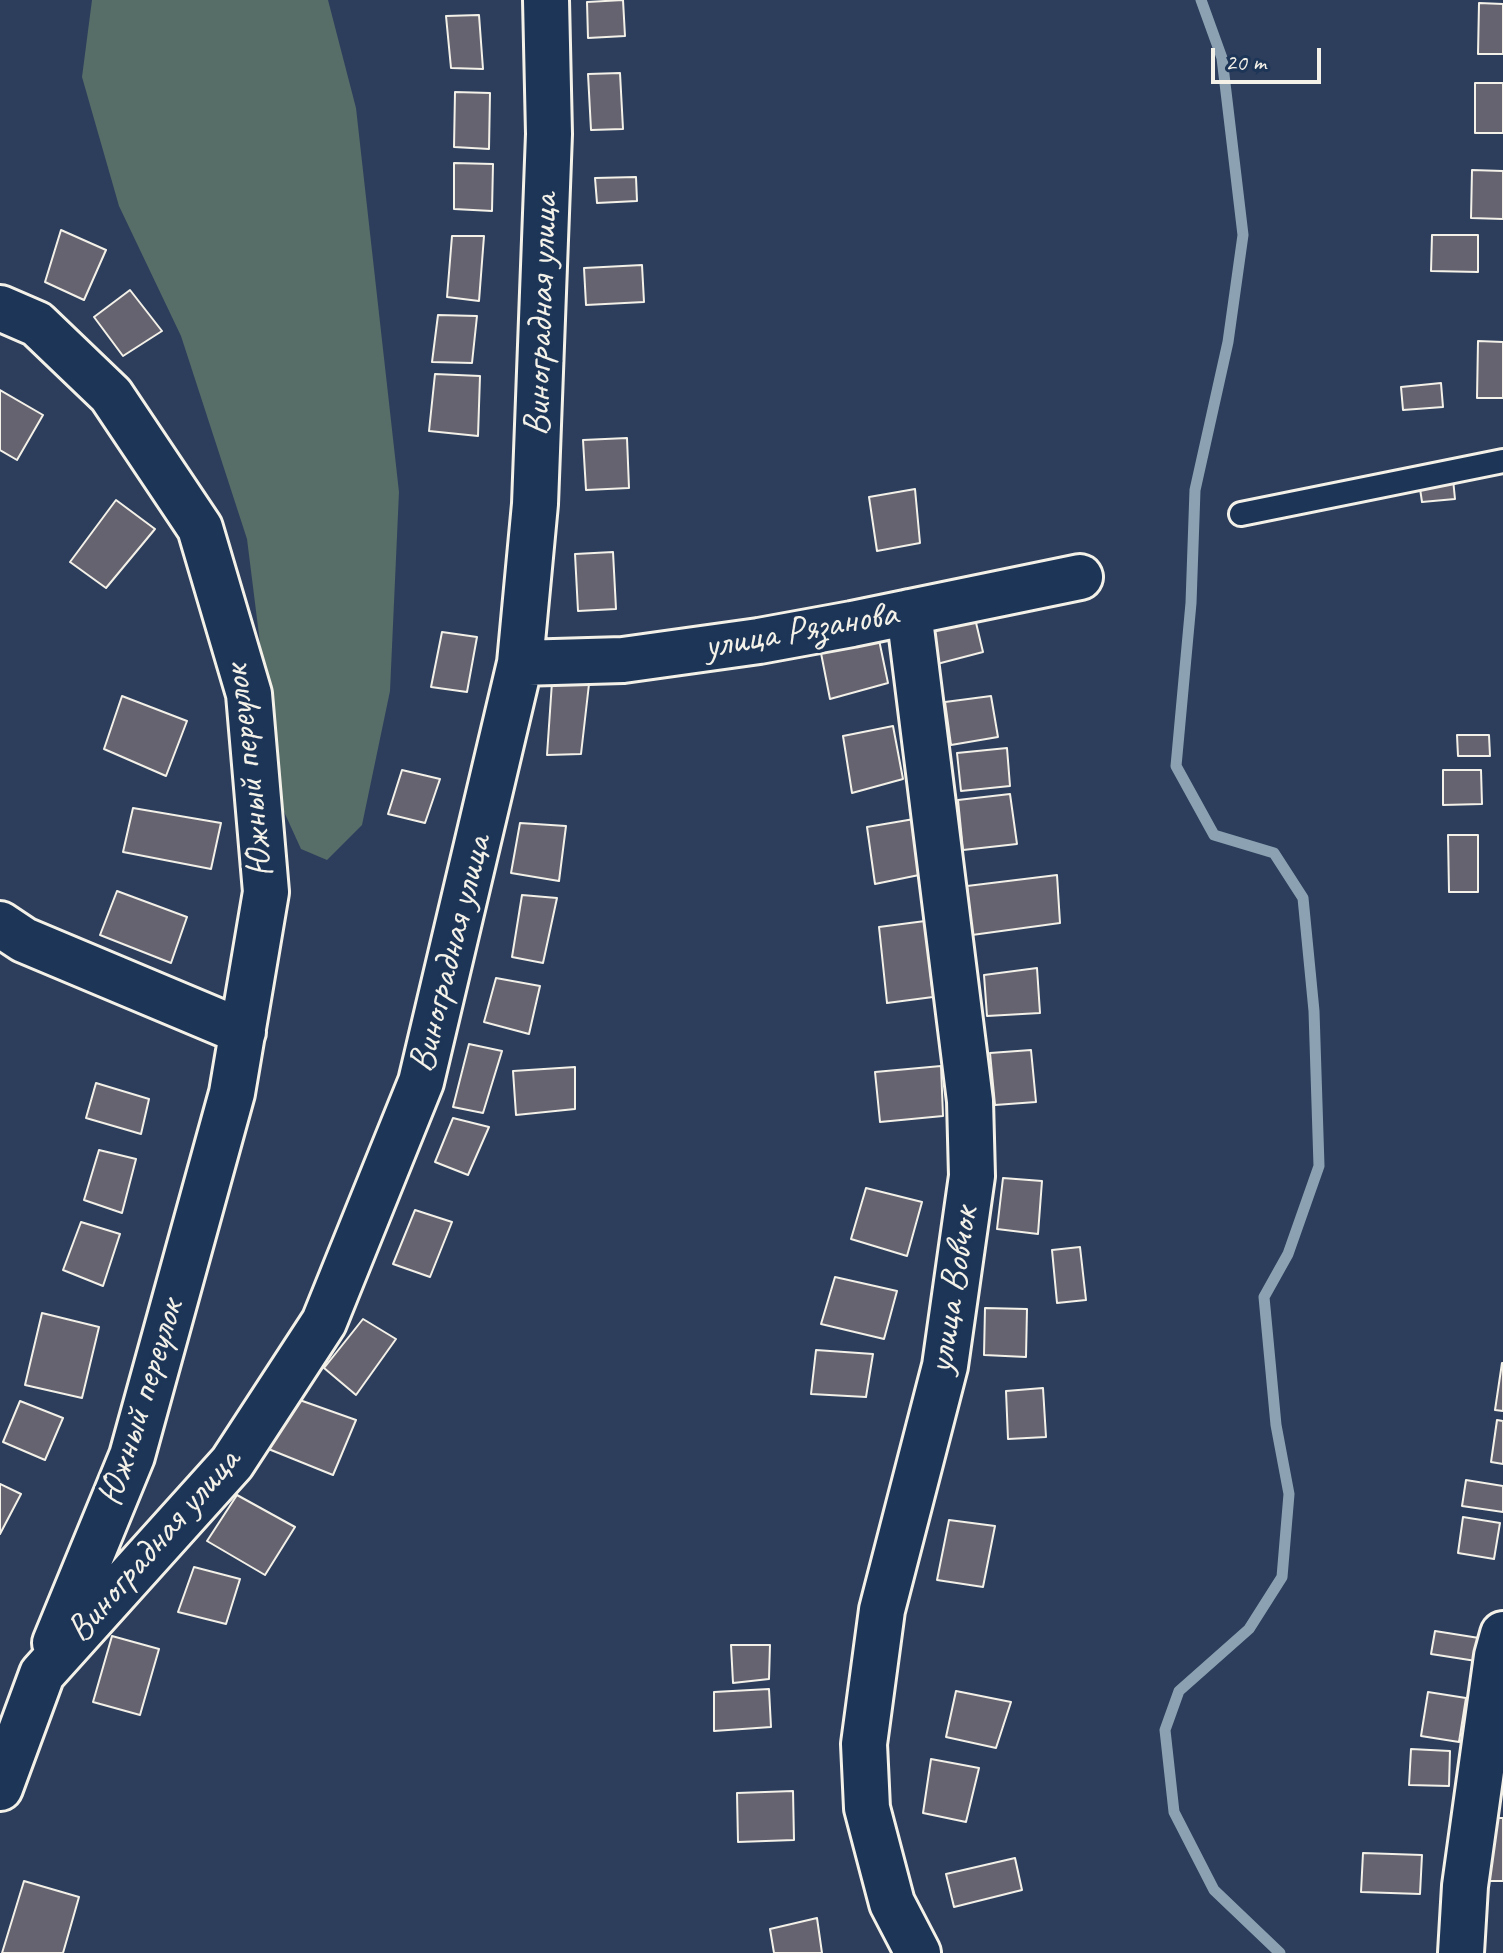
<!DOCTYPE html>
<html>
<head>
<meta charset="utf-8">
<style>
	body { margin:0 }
	#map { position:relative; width:1503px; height:1953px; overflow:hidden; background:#2c3e5c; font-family:Caveat,sans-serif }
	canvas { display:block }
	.scale { position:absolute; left:1211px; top:48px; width:110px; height:36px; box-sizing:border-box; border:4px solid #f4f1e8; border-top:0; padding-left:10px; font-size:24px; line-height:28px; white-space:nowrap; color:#f4f1e8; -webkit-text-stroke:6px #1d3557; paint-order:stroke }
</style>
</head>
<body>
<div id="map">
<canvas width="1503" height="1953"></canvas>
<div class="scale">20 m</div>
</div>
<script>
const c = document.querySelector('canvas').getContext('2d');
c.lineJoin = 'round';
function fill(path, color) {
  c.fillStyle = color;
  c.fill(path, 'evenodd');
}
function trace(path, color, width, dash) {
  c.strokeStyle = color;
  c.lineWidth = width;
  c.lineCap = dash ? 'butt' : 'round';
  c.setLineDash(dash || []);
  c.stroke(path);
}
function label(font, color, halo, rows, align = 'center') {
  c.font = font + ' Caveat,sans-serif';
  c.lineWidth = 7;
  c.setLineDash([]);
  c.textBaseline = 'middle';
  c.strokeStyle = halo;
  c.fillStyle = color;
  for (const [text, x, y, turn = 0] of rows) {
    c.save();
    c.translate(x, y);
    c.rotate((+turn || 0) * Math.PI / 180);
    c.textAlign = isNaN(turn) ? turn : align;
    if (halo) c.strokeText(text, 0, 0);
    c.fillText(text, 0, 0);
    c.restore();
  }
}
const green = new Path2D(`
	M92 0H328L356 108 399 492 390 691 362 825 327 860 301 849 280 803 247 539 181 336 119 206 82 77Z`);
const stream = new Path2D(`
	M1201 0 1222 58 1243 235 1228 342 1195 490 1191 603 1176 766 1214 835 1274 853 1303 898 1314 1011 1319 1166 1288 1254 1264 1297 1276 1425 1289 1494 1282 1577 1249 1629 1179 1691 1165 1730 1174 1812 1214 1890 1280 1953`);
const building = new Path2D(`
	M623 0 625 36 588 38 587 2Z
	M1479 3 1503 4V54H1478Z
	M479 15 483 69 451 68 446 16Z
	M620 73 623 129 591 130 588 74Z
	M1475 83H1503V133H1475Z
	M455 92 490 93 489 149 454 147Z
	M454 163 493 164 492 211 454 209Z
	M1472 170 1503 171V219L1471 218Z
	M636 177 637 201 597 203 595 178Z
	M61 230 106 250 84 300 45 282Z
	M1432 235H1478V272L1431 271Z
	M452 236H484L479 301 447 297Z
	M642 265 644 302 586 305 584 268Z
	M130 290 162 331 123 356 94 317Z
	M438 315 477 316 472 363 432 362Z
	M1478 341 1503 342V398H1477Z
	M435 374 480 376 478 436 429 431Z
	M1441 383 1443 407 1403 410 1401 387Z
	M0 390 43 415 17 460 0 450Z
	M627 438 629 488 586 490 583 440Z
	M1453 479 1455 499 1422 502 1419 482Z
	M915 489 920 543 877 551 869 497Z
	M116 500 155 529 106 588 70 562Z
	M613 552 616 609 578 611 575 554Z
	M973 610 983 652 937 664 928 619Z
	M442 632 477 637 467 692 431 687Z
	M878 635 888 683 830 699 820 648Z
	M552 682 589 684 581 754 547 755Z
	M122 696 187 721 166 776 104 749Z
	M991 696 998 737 951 745 945 702Z
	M893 726 903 779 852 793 843 736Z
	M1457 735H1489L1490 756H1458Z
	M1007 748 1010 786 961 791 957 753Z
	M402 770 440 779 425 823 388 814Z
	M1443 770H1481L1482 804 1443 805Z
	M1010 794 1017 844 963 850 958 800Z
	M133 808 221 823 211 869 123 852Z
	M914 819 924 874 875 884 867 827Z
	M520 823 566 826 559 881 511 873Z
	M1448 835H1478V892H1449Z
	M1057 875 1060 923 972 935 967 886Z
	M117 891 187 917 171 963 100 935Z
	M522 895 557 898 543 963 512 957Z
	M925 921 933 997 887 1003 879 927Z
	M1037 968 1040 1013 987 1016 984 975Z
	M496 978 540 986 529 1034 484 1022Z
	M469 1044 502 1051 483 1113 453 1107Z
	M1031 1050 1036 1102 995 1105 990 1053Z
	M941 1066 943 1116 880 1122 875 1072Z
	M575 1067V1109L516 1115 513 1071Z
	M96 1083 149 1099 141 1134 86 1118Z
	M453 1118 489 1127 468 1175 435 1162Z
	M99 1150 136 1159 122 1213 84 1200Z
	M1003 1178 1042 1181 1038 1234 997 1229Z
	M866 1188 922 1202 907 1256 851 1239Z
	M415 1210 452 1222 430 1277 393 1264Z
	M81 1222 120 1234 103 1286 63 1270Z
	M1080 1247 1086 1300 1057 1303 1052 1250Z
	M835 1277 897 1291 884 1339 821 1324Z
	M985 1308 1027 1309 1026 1357 984 1355Z
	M42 1313 99 1327 82 1398 25 1385Z
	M363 1319 396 1339 356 1395 324 1368Z
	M816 1350 873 1354 866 1397 811 1394Z
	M1502 1363H1503V1411L1495 1410Z
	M1043 1388 1046 1437 1008 1439 1006 1391Z
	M294 1398 356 1420 333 1475 266 1448Z
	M20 1401 63 1418 45 1460 3 1442Z
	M1497 1420 1503 1421V1464L1491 1462Z
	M1466 1480 1503 1486V1512L1462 1506Z
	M0 1484 21 1494 0 1534Z
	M237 1495 295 1527 265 1575 207 1541Z
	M1463 1517 1500 1523 1494 1559 1458 1553Z
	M949 1520 995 1526 983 1587 937 1580Z
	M194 1567 240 1579 226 1624 178 1612Z
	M1435 1631 1479 1638 1476 1661 1431 1654Z
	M112 1636 159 1649 140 1715 93 1702Z
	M731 1645H770L769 1679 733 1683Z
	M769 1689 771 1727 714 1731V1692Z
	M956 1691 1011 1702 996 1748 946 1737Z
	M1428 1692 1466 1698 1459 1742 1421 1736Z
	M1411 1749 1450 1751 1449 1786 1409 1785Z
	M931 1759 979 1768 966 1822 923 1813Z
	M793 1791 794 1840 738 1842 737 1793Z
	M1492 1818H1503V1881H1489Z
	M1363 1853 1422 1855 1420 1894 1361 1892Z
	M1015 1858 1022 1890 954 1907 946 1874Z
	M24 1881 79 1897 63 1953H2Z
	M817 1918 822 1953H774L770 1929Z`);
const lane = new Path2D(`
	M1241 514 1503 461`);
const street = new Path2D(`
	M0 308 37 324 111 395 200 528 249 694 266 892 232 1093 132 1456 55 1643
	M909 612 970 1101 972 1176 945 1366 882 1610 864 1744 867 1808 892 1903 918 1953
	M520 663 623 660 759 641 852 624 1080 577
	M0 924 24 940 243 1032
	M0 1788 42 1674 232 1463 324 1322 421 1082 520 663 535 504 549 134 546 0
	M1461 1953 1465 1886 1497 1656 1503 1634`);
const streetNames = [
	["Виноградная улица",542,315,-88],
	["улица Рязанова",801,631,-10],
	["Южный переулок",250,771,-97],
	["Виноградная улица",451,954,-76],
	["улица Вовчок",954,1290,-81],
	["Южный переулок",142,1403,-73],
	["Виноградная улица",154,1546,-49]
];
fill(green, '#576d68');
trace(stream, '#8ca2b2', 11);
fill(building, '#666371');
trace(building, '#f4f1e8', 2);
trace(lane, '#f4f1e8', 28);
trace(street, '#f4f1e8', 50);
trace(lane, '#1d3557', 22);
trace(street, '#1d3557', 44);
label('38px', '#f4f1e8', '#1d3557', streetNames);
</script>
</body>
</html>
